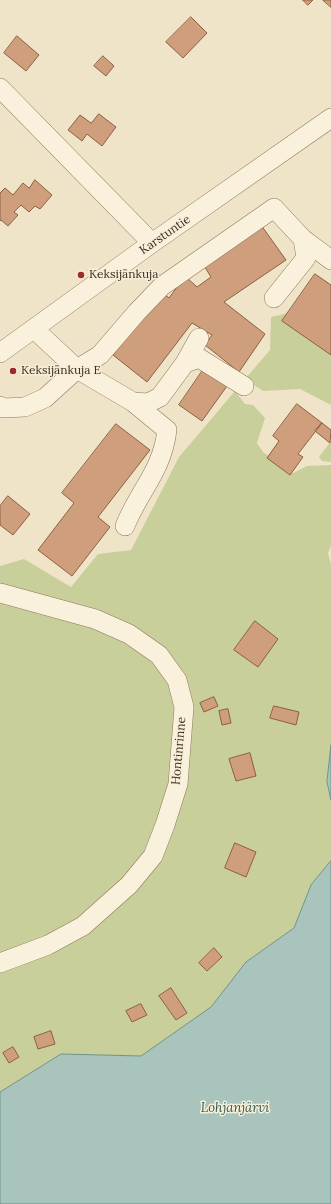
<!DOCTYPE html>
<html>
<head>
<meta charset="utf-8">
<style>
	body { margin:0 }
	canvas { display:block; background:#f0e4c8 }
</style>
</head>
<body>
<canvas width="331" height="1204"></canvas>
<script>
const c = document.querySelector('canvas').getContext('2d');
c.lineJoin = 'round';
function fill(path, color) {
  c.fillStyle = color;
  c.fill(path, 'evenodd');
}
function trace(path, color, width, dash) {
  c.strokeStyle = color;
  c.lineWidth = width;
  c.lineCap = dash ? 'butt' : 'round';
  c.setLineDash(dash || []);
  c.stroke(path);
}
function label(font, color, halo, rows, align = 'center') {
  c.font = font + ' Lora,serif';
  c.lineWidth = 3;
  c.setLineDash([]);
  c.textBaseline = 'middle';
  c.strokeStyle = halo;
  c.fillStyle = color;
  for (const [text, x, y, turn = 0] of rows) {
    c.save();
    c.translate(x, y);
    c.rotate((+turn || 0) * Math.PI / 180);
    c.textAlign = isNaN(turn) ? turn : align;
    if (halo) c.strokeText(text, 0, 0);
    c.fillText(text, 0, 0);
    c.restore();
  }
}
const green = new Path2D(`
	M293 312 331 341V405L300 389 263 391 245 379 270 350 271 317Z
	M235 391 245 404 253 405 265 418 257 443 263 452 293 473 307 466 331 465V546L328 553 331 564V745L327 782 331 800V861L311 885 294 928 246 962 211 1007 141 1056 61 1054 0 1092V566L24 559 71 587 98 554 131 550 179 457Z
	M331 441V462L322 461 319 457Z`);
const water = new Path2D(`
	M331 745V800L327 782Z
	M331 861V1204H0V1092L61 1054 141 1056 211 1007 246 962 294 928 311 885Z`);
const building = new Path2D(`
	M303 0H313L308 5Z
	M323 0H331V7Z
	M191 17 207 33 183 58 166 42Z
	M17 36 39 55 26 71 4 53Z
	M103 56 114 66 106 76 94 66Z
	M99 114 116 127 102 146 87 134 82 141 68 130 80 115 91 123Z
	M35 180 52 195 40 209 35 206 29 212 21 205 14 212 18 215 8 226 1 220 0 221V193L5 188 13 195 23 183 29 188Z
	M261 225 286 260 224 302 265 334 239 372 205 345 212 335 192 323 147 382 113 355 162 292 169 298 185 276 197 287 211 277 203 264Z
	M315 274 331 285V355L282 321Z
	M203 370 227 386 202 421 179 405Z
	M297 404 322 423 298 454 303 457 290 475 267 458 279 441 273 436Z
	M322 423 331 430 330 443 315 431Z
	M116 424 150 450 98 517 110 527 72 576 38 550 74 503 62 493Z
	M8 496 30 514 13 535 0 525V506Z
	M255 621 278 639 258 667 234 650Z
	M214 697 218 706 204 712 200 703Z
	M274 706 299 712 296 725 270 718Z
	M228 709 231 723 222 725 219 711Z
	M250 753 256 776 236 781 229 759Z
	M235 843 256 852 246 877 225 868Z
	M214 948 222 957 207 971 199 963Z
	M171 988 187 1013 176 1020 159 996Z
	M141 1004 147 1015 132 1022 126 1011Z
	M51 1031 55 1044 38 1049 34 1037Z
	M13 1047 19 1057 9 1063 3 1053Z`);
const minor = new Path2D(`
	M0 88 152 243
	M274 298 306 258 303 239
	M34 329 77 369 133 402 148 403 160 397 185 363 199 358 244 386
	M0 353 152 243 331 118
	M185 363 199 338
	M0 406 3 408 25 407 45 398 77 369 100 355 137 312 162 286 274 208 303 239 331 260
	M125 526C139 490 162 472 167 430L133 402
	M0 593 95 619 129 634 159 655 177 680 184 707 178 784 165 825 153 856 129 885 83 926 48 945 0 963`);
const markers = [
	[81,275,4,"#9e2a2b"],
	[13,371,4,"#9e2a2b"]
];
const streetNames = [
	["Karstuntie",165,235,-35],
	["Hontinrinne",179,751,-85]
];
const poiNames = [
	["Keksijänkuja",89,275],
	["Keksijänkuja E",21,371]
];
const waterNames = [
	["Lohjanjärvi",235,1108]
];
fill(green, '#c9cf9b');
fill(water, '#a9c4bc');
trace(water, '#6f938a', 1);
fill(building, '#cf9f7d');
trace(building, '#8d5f41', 1);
trace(minor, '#8d765c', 20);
trace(minor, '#faf1dc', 19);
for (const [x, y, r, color] of markers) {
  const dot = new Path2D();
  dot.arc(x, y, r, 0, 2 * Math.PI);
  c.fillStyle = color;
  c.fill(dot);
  trace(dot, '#f7eed8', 1.5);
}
label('12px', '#3d2e20', '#f7eed8', streetNames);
label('12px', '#3d2e20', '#f7eed8', poiNames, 'left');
label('italic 13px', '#2f5d5a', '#f7eed8', waterNames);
</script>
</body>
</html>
